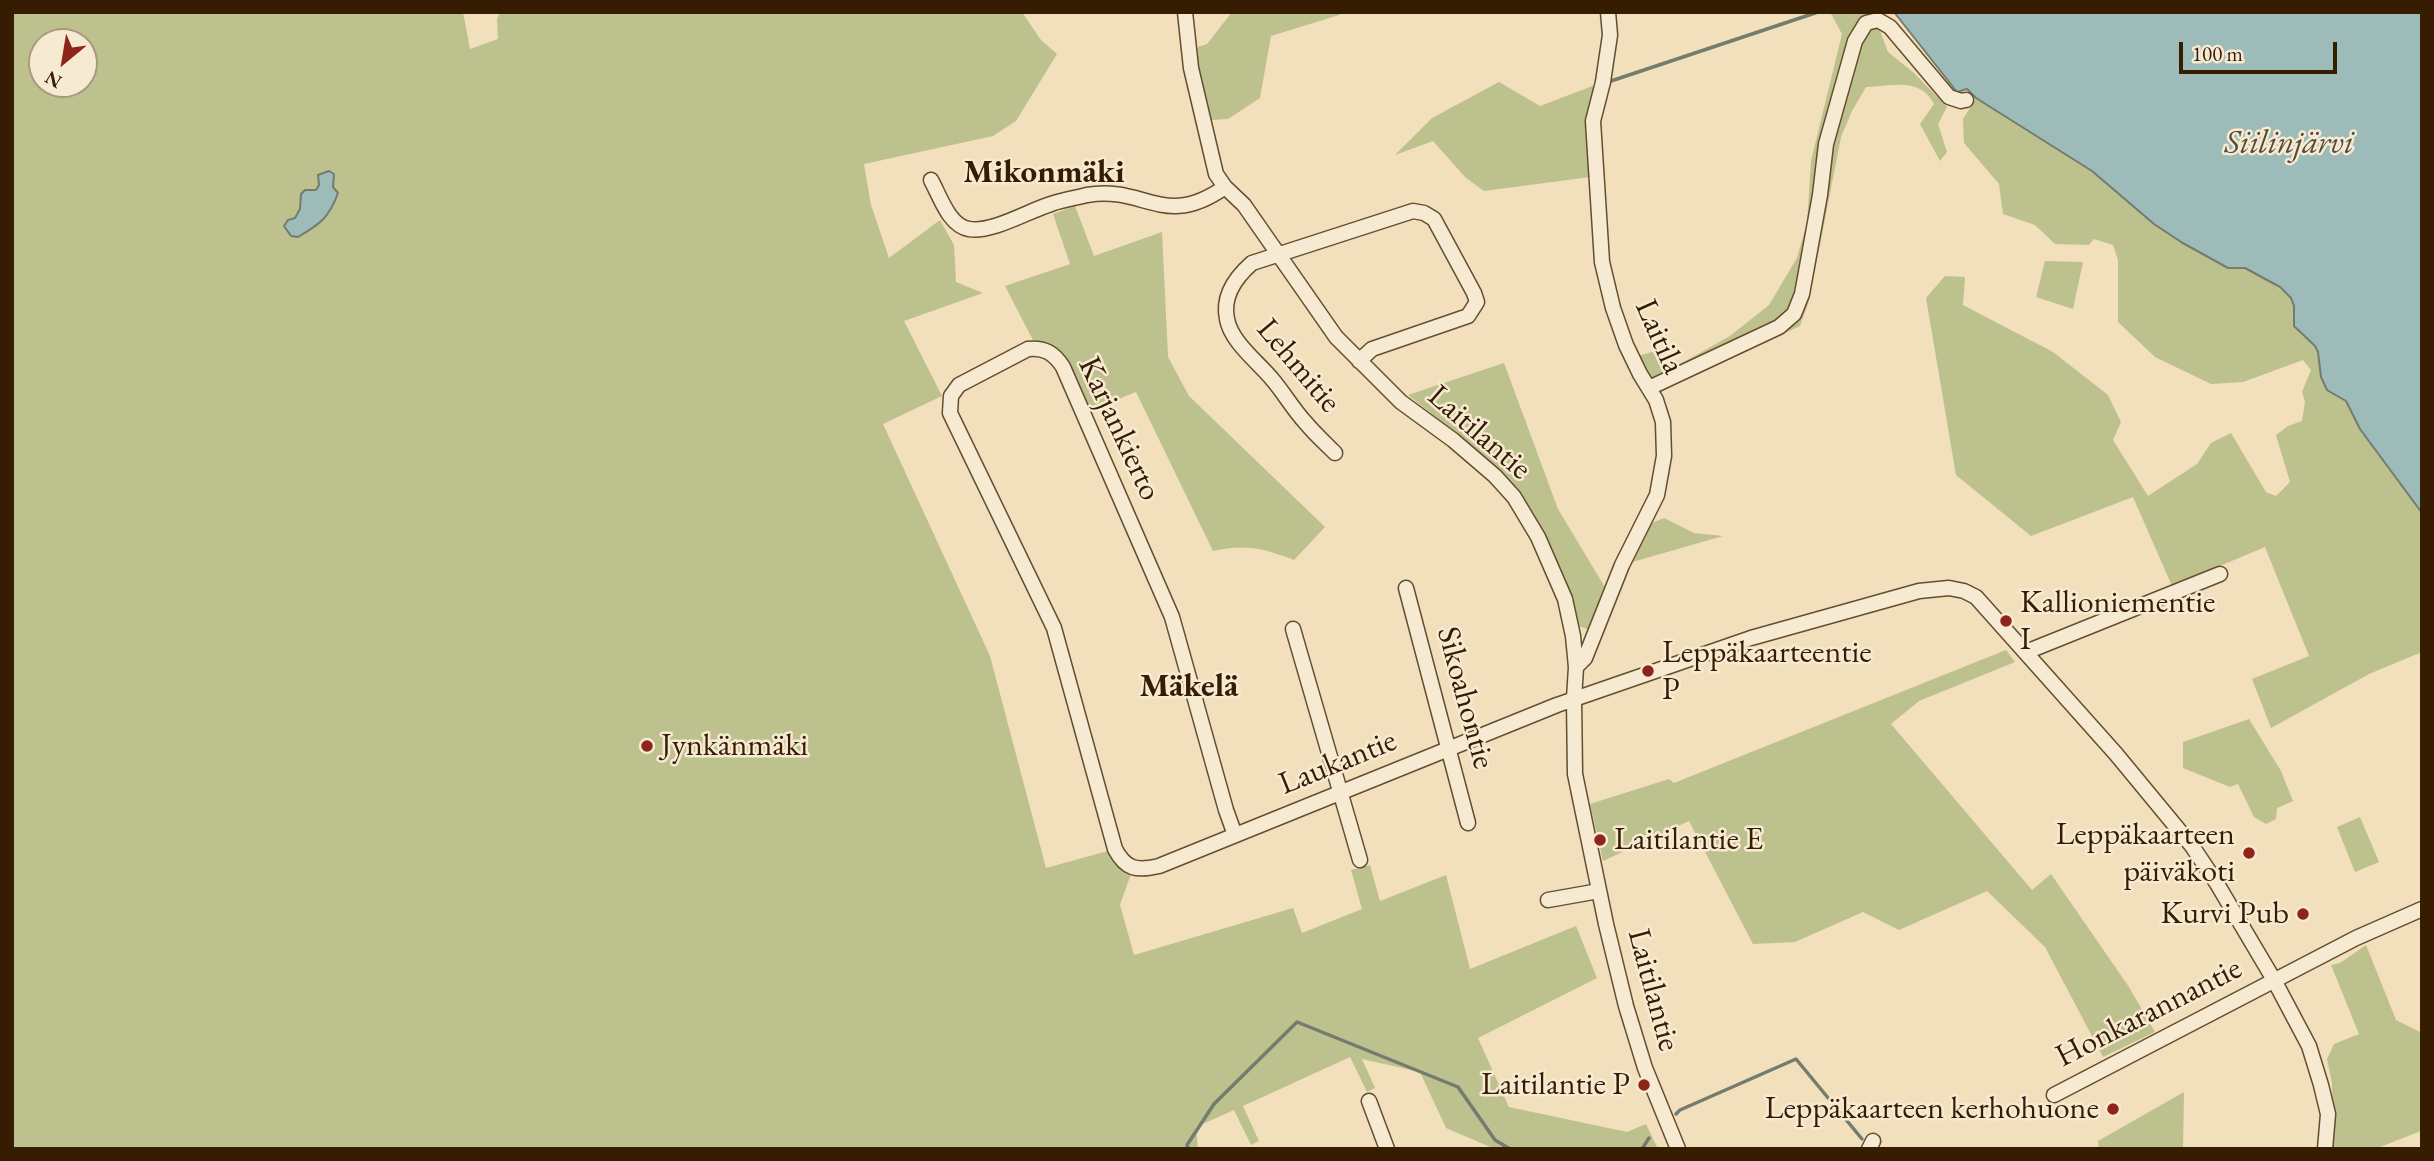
<!DOCTYPE html>
<html>
<head>
<meta charset="utf-8">
<style>
	body { margin:0 }
	#map { position:relative; width:2434px; height:1161px; overflow:hidden; background:#f2dfbb; font-family:"EB Garamond",serif }
	canvas { display:block }
	.frame { position:absolute; inset:0; border:14px solid #361c00; pointer-events:none }
	.north { position:absolute; left:28px; top:28px; width:70px; height:70px; box-sizing:border-box; background:#f7ead3; border:2px solid #aa987f; border-radius:50%; rotate:210deg; font-size:19px; font-weight:700; line-height:28px; text-align:center; color:#361c00 }
	.north::after { content:''; display:block; margin:auto; width:24px; height:32px; background:#8f2418; clip-path:polygon(50% 0,100% 100%,50% 72%,0 100%) }
	.scale { position:absolute; left:2179px; top:42px; width:158px; height:32px; box-sizing:border-box; border:4px solid #361c00; border-top:0; padding-left:9px; font-size:21px; line-height:24px; white-space:nowrap; color:#361c00; -webkit-text-stroke:5px #f7ead3; paint-order:stroke }
</style>
</head>
<body>
<div id="map">
<canvas width="2434" height="1161"></canvas>
<div class="frame"></div>
<div class="north">N</div>
<div class="scale">100 m</div>
</div>
<script>
const c = document.querySelector('canvas').getContext('2d');
c.lineJoin = 'round';
function fill(path, color) {
  c.fillStyle = color;
  c.fill(path, 'evenodd');
}
function trace(path, color, width, dash) {
  c.strokeStyle = color;
  c.lineWidth = width;
  c.lineCap = dash ? 'butt' : 'round';
  c.setLineDash(dash || []);
  c.stroke(path);
}
function label(font, color, halo, rows, align = 'center') {
  c.font = font + ' "EB Garamond",serif';
  c.lineWidth = 5;
  c.setLineDash([]);
  c.textBaseline = 'middle';
  c.strokeStyle = halo;
  c.fillStyle = color;
  for (const [text, x, y, turn = 0] of rows) {
    c.save();
    c.translate(x, y);
    c.rotate((+turn || 0) * Math.PI / 180);
    c.textAlign = isNaN(turn) ? turn : align;
    if (halo) c.strokeText(text, 0, 0);
    c.fillText(text, 0, 0);
    c.restore();
  }
}
const green = new Path2D(`
	M12 12H463L470 49 498 39 497 19 500 12H1022L1041 40 1057 54 1016 121 993 136 864 164 871 205 889 258 940 220 954 245 956 282 983 293 904 321 942 396 883 424 990 656 1046 868 1115 849 1133 868 1120 905 1134 955 1293 908 1302 933 1362 909 1351 870 1370 865 1380 901 1446 875 1470 969 1576 926 1597 978 1478 1038 1509 1107 1627 1132 1646 1124 1658 1149H1495L1446 1128 1420 1072 1362 1059 1375 1088 1367 1092 1350 1057 1243 1106 1259 1141 1251 1145 1234 1110 1196 1127 1198 1149H12ZM42 42H84V84H42Z
	M1232 12H1341L1339 15 1271 36 1260 98 1228 119 1211 120 1195 62 1198 47 1207 44Z
	M1830 12H1873L1888 52 1914 73 1947 107 1938 124 1947 152 1940 161 1920 124 1934 104C1920 77 1893 86 1866 87L1852 111 1841 137 1809 301 1800 326 1663 390 1656 400 1638 356 1652 352 1671 365 1680 364 1730 336 1769 305 1797 258 1807 223 1811 161 1842 34Z
	M1499 82 1540 106 1603 82 1593 121 1598 176 1484 191 1465 177 1433 141 1395 155 1432 118Z
	M1976 98 2092 171 2154 224 2181 242 2228 268H2245L2266 278 2291 298 2294 306 2293 316 2301 334 2315 346 2318 352 2321 377 2346 401 2360 429 2422 513V652L2369 674 2271 728 2252 679 2309 656 2265 547 2172 586 2133 497 2031 536 1956 475 1926 298 1945 276 1965 277 1963 305 2053 352 2108 395 2121 422 2113 440 2148 496 2197 464 2211 443 2231 433 2266 492 2276 496 2290 482 2276 435 2288 426 2302 421 2305 402 2302 392 2311 370 2303 360 2243 382 2211 384 2155 357 2118 322V260L2113 245 2094 239 2089 245 2055 244 2035 225 2003 214 1999 184 1964 143 1963 119Z
	M1075 206 1094 256 1162 232 1168 357 1189 396 1325 527 1294 560C1262 548 1246 544 1213 551L1136 392 1083 413 1063 367 1037 348 1005 286 1070 264 1053 214Z
	M2045 261 2083 262 2073 309 2036 297Z
	M1504 363 1558 509 1606 589 1590 630 1578 626 1572 595 1542 534 1457 434 1408 395Z
	M1664 518 1694 533 1723 536 1622 565 1642 527Z
	M2006 650 2015 662 1919 701 1891 724 2032 890 2051 874 2129 987 2155 1032 2103 1057 2045 947 1987 891 1899 930 1863 912 1795 942 1753 944 1689 821 1603 861 1590 804 1669 779 1674 783Z
	M2249 719 2281 771 2293 801 2277 808 2276 819 2266 824 2254 817 2238 784 2230 787 2183 768V742Z
	M2360 817 2379 862 2355 872 2337 827Z
	M2366 945 2396 1020 2422 1033 2421 1131 2375 1149H2333L2332 1083 2327 1059 2334 1044 2359 1034 2331 965 2340 963Z
	M2184 1092 2183 1149H2099L2098 1141Z`);
const water = new Path2D(`
	M1894 12H2422V513L2360 429 2346 401 2327 390 2321 377 2318 352 2315 346 2294 326V306L2291 298 2280 287 2245 268H2228L2181 242 2154 224 2092 171 1976 98 1967 89 1957 92Z
	M329 171 334 174 333 187 338 193C329 218 320 224 298 237L291 236 284 226 288 220 295 218 300 209 301 194 305 190H316L319 185 318 175Z`);
const stream = new Path2D(`
	M1611 81 1818 12
	M1676 1114 1680 1110 1796 1059 1862 1139
	M1188 1149 1187 1145 1214 1104 1297 1022 1458 1087 1495 1140 1510 1149
	M1642 1149 1649 1138`);
const minor = new Path2D(`
	M1185 12 1191 68 1216 174 1225 187 1244 205 1336 337 1401 402 1453 440 1495 476 1514 497 1538 537 1565 599 1573 636 1576 667 1574 699 1575 774 1606 924 1626 1006 1645 1068 1678 1149
	M931 180C940 196 949 226 969 229 992 233 1028 211 1051 204 1062 200 1075 198 1087 195 1145 185 1164 230 1225 187
	M1649 388 1779 327 1794 314 1802 294 1820 195 1826 144 1855 41 1866 23 1878 20 1890 27 1949 97 1961 101 1966 100
	M1335 453C1325 443 1314 433 1305 422 1293 409 1284 393 1272 379 1258 362 1231 342 1227 319 1222 296 1236 277 1252 263L1413 211 1424 213 1434 219 1474 293 1477 302 1468 316 1372 349 1359 361
	M1406 588 1468 823
	M1293 629 1360 860
	M2026 652 2220 574
	M1576 667 1585 658 1622 565 1657 495 1664 456 1663 422 1656 400 1640 374 1626 345 1613 308 1602 262 1593 121 1603 82 1610 35 1608 12
	M1235 835 1226 810 1172 617 1063 367C1054 353 1044 347 1028 349L959 385 951 396 950 413 1054 628 1115 849C1126 870 1137 871 1159 866L1557 705 1751 638 1919 591 1949 588 1964 591 1976 597 2116 754 2192 846 2216 882 2274 980 2309 1046 2321 1085 2328 1114 2325 1149
	M1548 900 1599 891
	M2054 1095 2356 938 2422 909
	M1369 1101 1387 1149
	M1869 1149 1873 1141`);
const markers = [
	[2006,621,7,"#8f2418"],
	[1648,671,7,"#8f2418"],
	[647,746,7,"#8f2418"],
	[1600,840,7,"#8f2418"],
	[2249,853,7,"#8f2418"],
	[2303,914,7,"#8f2418"],
	[1644,1085,7,"#8f2418"],
	[2113,1109,7,"#8f2418"]
];
const streetNames = [
	["Laitila",1659,337,66],
	["Lehmitie",1298,366,50],
	["Karjankierto",1119,429,65],
	["Laitilantie",1479,433,41],
	["Sikoahontie",1465,698,75],
	["Laukantie",1338,763,-22],
	["Laitilantie",1653,990,75],
	["Honkarannantie",2149,1013,-27]
];
const poiNames = [
	["Kallioniementie",2020,603],
	["I",2020,640],
	["Leppäkaarteentie",1662,653],
	["P",1662,690],
	["Jynkänmäki",661,746],
	["Leppäkaarteen",2235,835,"right"],
	["päiväkoti",2235,872,"right"],
	["Laitilantie E",1614,840],
	["Kurvi Pub",2289,914,"right"],
	["Laitilantie P",1630,1085,"right"],
	["Leppäkaarteen kerhohuone",2099,1109,"right"]
];
const waterNames = [
	["Siilinjärvi",2289,144]
];
const neighbourhoodNames = [
	["Mikonmäki",1044,173],
	["Mäkelä",1189,687]
];
fill(green, '#bdc18e');
fill(water, '#9dbbb9');
trace(water, '#747b6f', 2);
trace(stream, '#747b6f', 3.5);
trace(minor, '#654d2f', 17);
trace(minor, '#f7ead3', 14);
for (const [x, y, r, color] of markers) {
  const dot = new Path2D();
  dot.arc(x, y, r, 0, 2 * Math.PI);
  c.fillStyle = color;
  c.fill(dot);
  trace(dot, '#f7ead3', 2.5);
}
label('32px', '#361c00', '#f7ead3', streetNames);
label('32px', '#361c00', '#f7ead3', poiNames, 'left');
label('italic 33px', '#554c38', '#f7ead3', waterNames);
label('bold 33px', '#361c00', '#f7ead3', neighbourhoodNames);
</script>
</body>
</html>
